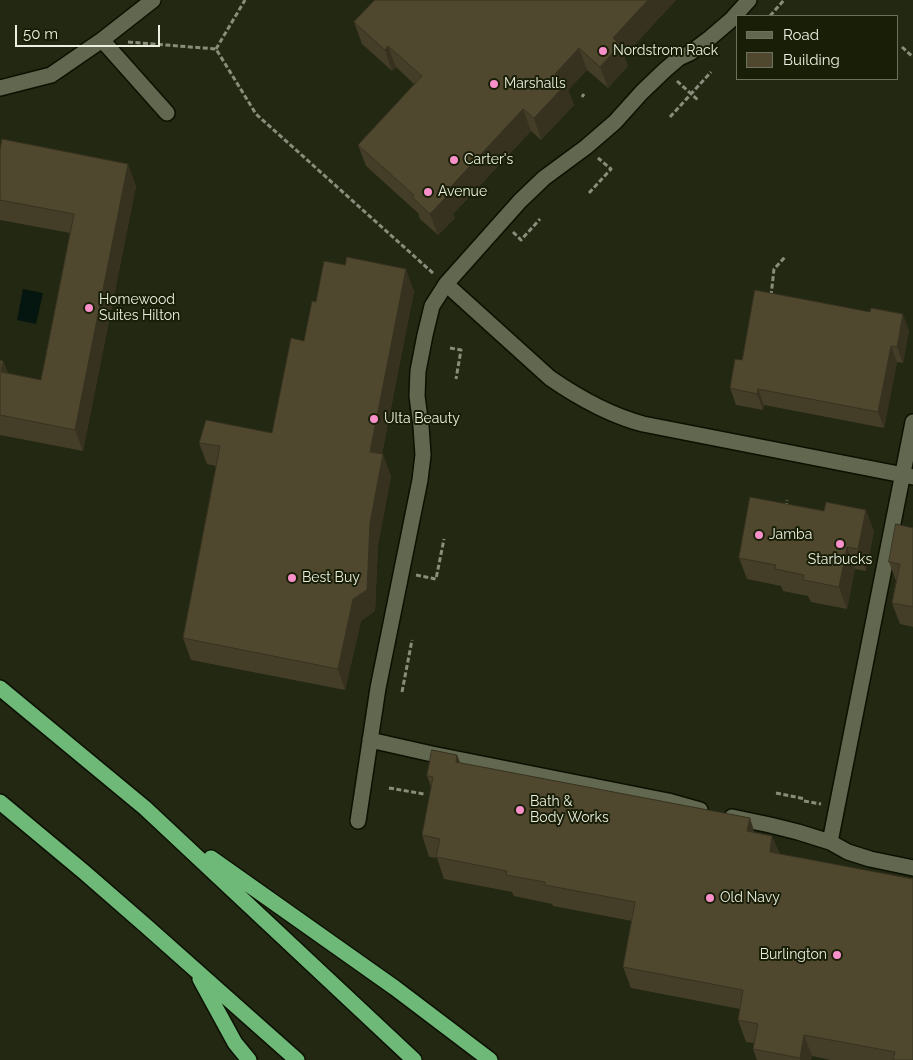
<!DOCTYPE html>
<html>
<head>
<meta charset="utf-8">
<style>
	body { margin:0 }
	#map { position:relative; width:913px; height:1060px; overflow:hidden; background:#222811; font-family:Raleway,sans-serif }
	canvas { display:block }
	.legend { position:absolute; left:736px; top:15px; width:162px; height:65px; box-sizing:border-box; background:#191e07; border:1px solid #6d725e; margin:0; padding:6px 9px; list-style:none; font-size:15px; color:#eaefe0 }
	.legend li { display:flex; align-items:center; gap:10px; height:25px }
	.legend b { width:25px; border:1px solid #6d725e }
	.scale { position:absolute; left:15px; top:25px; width:145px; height:22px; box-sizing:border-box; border:2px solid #eaefe0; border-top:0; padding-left:6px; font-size:15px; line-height:18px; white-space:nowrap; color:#eaefe0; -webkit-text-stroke:4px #191e07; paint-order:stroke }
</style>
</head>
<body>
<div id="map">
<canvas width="913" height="1060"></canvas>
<ul class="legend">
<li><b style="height:6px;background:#61684f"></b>Road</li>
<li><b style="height:14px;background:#4f472e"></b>Building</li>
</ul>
<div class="scale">50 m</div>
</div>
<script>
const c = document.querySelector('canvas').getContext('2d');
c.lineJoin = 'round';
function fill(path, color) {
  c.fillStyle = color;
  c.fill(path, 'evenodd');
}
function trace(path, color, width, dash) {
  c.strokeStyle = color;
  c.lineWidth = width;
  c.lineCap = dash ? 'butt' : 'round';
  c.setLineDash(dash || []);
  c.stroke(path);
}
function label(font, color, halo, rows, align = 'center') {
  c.font = font + ' Raleway,sans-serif';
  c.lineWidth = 4;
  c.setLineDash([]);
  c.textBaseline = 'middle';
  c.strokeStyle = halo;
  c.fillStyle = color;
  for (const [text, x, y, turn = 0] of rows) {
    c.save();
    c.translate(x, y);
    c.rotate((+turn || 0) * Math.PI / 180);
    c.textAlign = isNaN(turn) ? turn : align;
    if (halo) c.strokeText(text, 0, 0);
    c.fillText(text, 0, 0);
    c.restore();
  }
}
const water = new Path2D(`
	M23 289 43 293 36 324 17 320Z`);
const path = new Path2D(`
	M770 16 784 0
	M128 42 216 49 256 114 434 274
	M902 47 913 57
	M216 49 245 0
	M677 81 699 101
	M582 97 584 94
	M670 117 711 72
	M589 193 611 169 598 158
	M513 232 521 240 540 219
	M771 296 774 269 785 257
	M450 348 461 350 456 379
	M786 508 787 500
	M416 575 436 579 444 539
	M402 692 412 640
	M389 788 424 794
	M776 793 805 799
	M804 801 821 804`);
const minor = new Path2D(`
	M102 40 167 113
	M0 88 51 75 102 40 153 0
	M446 284 550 378C579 398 609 415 643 424L913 477
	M370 740 432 754 668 801 700 810
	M732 817 770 825 798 832 830 842 848 852 870 859 913 868
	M358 821 378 688 420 480 423 455 421 426 417 396 418 371 425 335 432 306 446 284 520 201 544 178 586 147 615 122 642 92 665 70 679 58 690 53 710 38 731 20 749 0
	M830 842 913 422`);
const highway = new Path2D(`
	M0 688 145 808 414 1060
	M0 802 84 872 146 926 297 1060
	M211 858 395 988 490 1060
	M200 979 235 1043 249 1060`);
const wall = new Path2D(`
	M375 0H676L624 56 628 66 608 88 587 70 568 90 574 105 541 140 531 131 453 214 455 218 438 235 420 219 418 213 366 166 358 145 414 84 396 67 392 71 362 44 354 22Z
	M0 150 136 186 83 451 0 435V360L3 361 8 373 41 380 70 233 0 220Z
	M414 291 382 454 391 476 378 545 375 611 361 621 345 690 191 660 183 638 216 466 207 464 199 443 272 433 304 341 316 302Z
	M909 331 903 363 897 362 884 428 764 405 763 410 736 405 730 388 742 360Z
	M913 528V627L900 624 892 603 896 581 889 562Z
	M874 531 866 571 855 569 847 609 811 602 808 596 783 591 781 586 747 579 739 558Z
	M457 755 460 763 755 833 772 836 779 853 913 1060H831L812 1056 811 1060H757L753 1049 754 1043 746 1042 738 1020 740 1009 631 988 623 967 632 921 553 906 552 904 514 896 512 892 444 879 437 858 429 857 422 835 431 787 427 776Z`);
const shadedWall = new Path2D(`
	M648 0H676L624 56 628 66 608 88 600 67 613 38Z
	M388 46 396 67 392 71 385 50Z
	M579 48 587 70 568 90 574 105 541 140 534 118 555 74Z
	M523 109 531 131 453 214 455 218 438 235 430 214 444 194Z
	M128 164 136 186 83 451 75 430Z
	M406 269 414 291 378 474 370 452Z
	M903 314 909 331 903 363 897 347Z
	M891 346 897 362 884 428 878 412Z
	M3 361 11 382 1 372Z
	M758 389 764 405 763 410 757 394Z
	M383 454 391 476 378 545 375 611 361 621 345 690 338 669 370 523Z
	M866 510 874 531 866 571 858 549Z
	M847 547 855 569 847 609 839 587Z
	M457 755 465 776 456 762Z
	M750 818 757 840 747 831Z
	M772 836 780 858 770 852Z
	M804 1035 812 1056 811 1060H800V1058Z`);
const building = new Path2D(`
	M375 0H648L613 38 620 45 600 67 579 48 555 74 566 84 534 118 523 109 444 194 447 196 430 214 412 197 414 195 358 145 422 76 388 46 385 50 354 22Z
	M2 139 128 164 75 430 0 415V360L3 361 1 372 41 380 74 214 0 200V150Z
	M347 257 406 269 370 452 383 454 370 523 367 590 353 599 338 669 183 638 220 446 199 443 206 420 272 433 291 338 304 341 312 301 316 302 324 261 345 265Z
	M755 290 870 312 871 308 903 314 897 347 891 346 878 412 758 389 757 394 730 388 735 359 742 360Z
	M750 497 824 511 826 502 866 510 858 549 847 547 839 587 803 580 804 575 775 569 776 565 739 558Z
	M896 524 913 528V607L892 603 900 564 889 562Z
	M432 750 457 755 456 762 750 818 747 831 772 836 770 852 913 879V1060H893L895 1052 804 1035 800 1058 753 1049 758 1024 738 1020 743 990 623 967 635 902 545 885V882L506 875 507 871 436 857 440 839 422 835 433 777 427 776Z`);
const markers = [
	[603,51,5,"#f990ca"],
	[494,84,5,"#f990ca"],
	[454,160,5,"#f990ca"],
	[428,192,5,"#f990ca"],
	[89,308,5,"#f990ca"],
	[374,419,5,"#f990ca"],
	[759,535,5,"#f990ca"],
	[840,544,5,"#f990ca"],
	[292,578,5,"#f990ca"],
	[520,810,5,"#f990ca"],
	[710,898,5,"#f990ca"],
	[837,955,5,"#f990ca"]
];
const poiNames = [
	["Nordstrom Rack",613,51],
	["Marshalls",504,84],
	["Carter's",464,160],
	["Avenue",438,192],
	["Homewood",99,300],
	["Suites Hilton",99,316],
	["Ulta Beauty",384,419],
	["Jamba",769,535],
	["Starbucks",840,560,"center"],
	["Best Buy",302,578],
	["Bath &",530,802],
	["Body Works",530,818],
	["Old Navy",720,898],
	["Burlington",827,955,"right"]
];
fill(water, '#051510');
trace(minor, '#0c1000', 18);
trace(highway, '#0c1000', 18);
trace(path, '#888e7b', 3, [5, 2.5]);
trace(minor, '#61684f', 15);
trace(highway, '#6eb878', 15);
fill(wall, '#443d28');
fill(shadedWall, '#373220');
fill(building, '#4f472e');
trace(building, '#373220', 1);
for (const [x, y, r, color] of markers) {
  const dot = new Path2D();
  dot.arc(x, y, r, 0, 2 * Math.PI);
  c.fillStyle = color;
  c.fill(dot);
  trace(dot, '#191e07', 2);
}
label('14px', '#eaefe0', '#191e07', poiNames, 'left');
</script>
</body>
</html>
